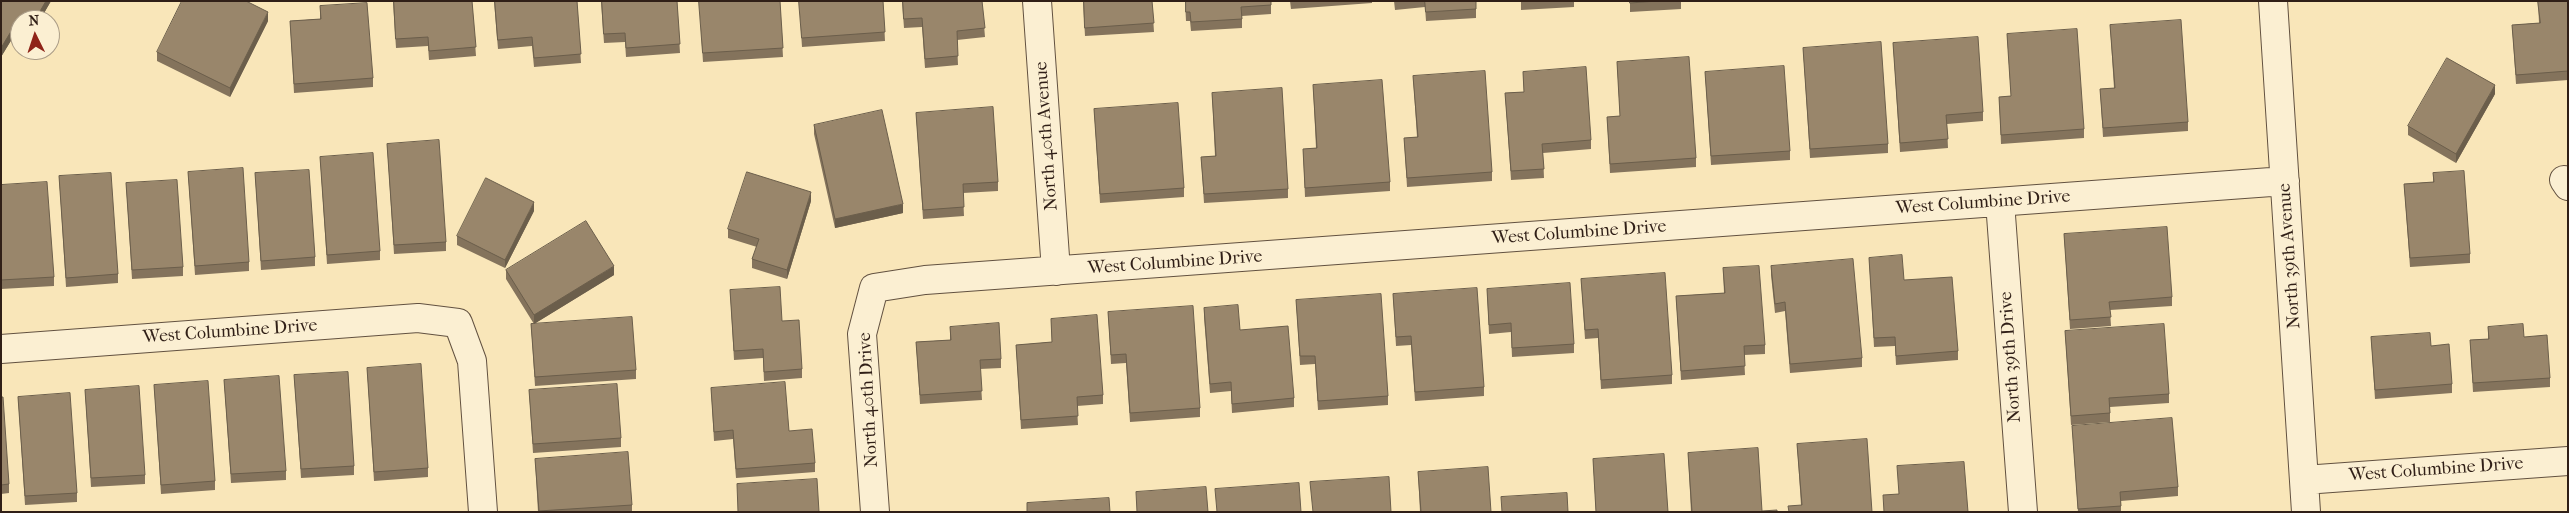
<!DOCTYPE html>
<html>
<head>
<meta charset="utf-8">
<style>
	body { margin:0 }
	#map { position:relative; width:2569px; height:513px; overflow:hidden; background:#f9e6b9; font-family:"IM FELL French Canon",serif }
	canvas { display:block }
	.frame { position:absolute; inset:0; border:2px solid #301f17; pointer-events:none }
	.north { position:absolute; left:10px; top:10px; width:50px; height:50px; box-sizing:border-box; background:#fbefd2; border:1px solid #aa9c87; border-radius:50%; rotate:356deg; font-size:14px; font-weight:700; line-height:20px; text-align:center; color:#301f17 }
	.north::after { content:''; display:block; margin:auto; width:18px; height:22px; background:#8f2418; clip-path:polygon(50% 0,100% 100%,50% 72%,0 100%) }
</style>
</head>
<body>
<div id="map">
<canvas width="2569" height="513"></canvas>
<div class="frame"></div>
<div class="north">N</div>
</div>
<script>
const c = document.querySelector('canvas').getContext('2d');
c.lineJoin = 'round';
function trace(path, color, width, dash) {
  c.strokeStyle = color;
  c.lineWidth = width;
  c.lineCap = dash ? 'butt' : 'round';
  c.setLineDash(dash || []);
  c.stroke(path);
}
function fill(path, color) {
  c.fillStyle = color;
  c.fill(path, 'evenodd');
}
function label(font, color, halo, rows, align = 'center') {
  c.font = font + ' "IM FELL French Canon",serif';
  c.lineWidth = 5;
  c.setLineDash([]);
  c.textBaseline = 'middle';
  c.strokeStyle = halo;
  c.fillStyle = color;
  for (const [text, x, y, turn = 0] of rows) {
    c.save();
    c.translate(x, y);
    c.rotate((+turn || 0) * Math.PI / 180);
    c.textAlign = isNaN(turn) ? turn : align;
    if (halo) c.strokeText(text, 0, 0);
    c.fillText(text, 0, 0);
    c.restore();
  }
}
const minor = new Path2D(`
	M1037 1 1056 271
	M2273 1 2306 512
	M2564 180 2568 186
	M2000 202 2023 512
	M1 349 418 318 458 323 472 361 483 512
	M2304 480 2568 461
	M875 512 862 334 874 288 925 280 2285 181`);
const wall = new Path2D(`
	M1 1H51L40 20H20V30L18 29 1 57Z
	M393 1H472L476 56 429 60 428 46 396 48Z
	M494 1H577L581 63 534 67 532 46 498 49Z
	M601 1H677L680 53 626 57 625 42 604 43Z
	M699 1H780L783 57 703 62Z
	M799 1H883L885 41 802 47Z
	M902 1H982L985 37 957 40 958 65 925 68 922 27 904 28Z
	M1083 1H1152L1154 32 1085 36Z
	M1185 1H1271V14L1242 16V28L1191 31 1190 21H1186Z
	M1290 1H1372V3L1291 9Z
	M1394 1H1476V18L1426 21 1425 7 1395 10Z
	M1521 1H1574V7L1521 10Z
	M1630 1H1681V9L1630 12Z
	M2538 1H2568V80L2516 84 2512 25 2539 23Z
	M320 6 373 78V87L294 93 290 21 320 19Z
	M268 21 230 97 157 61V52Z
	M2110 25 2188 122V131L2103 137 2100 89 2114 88Z
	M2007 34 2084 129V138L2001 144 1999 97 2011 96Z
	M1893 43 1983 112V121L1947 124 1948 148 1900 152Z
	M1803 48 1888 144V153L1810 158Z
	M1617 62 1696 158V167L1610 173 1607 117 1620 116Z
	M1523 72 1591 140V149L1543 153 1544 178 1511 180 1505 93 1524 92Z
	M1705 72 1790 151V160L1711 165Z
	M1413 76 1492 172V181L1407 187 1404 138 1417 137Z
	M1313 85 1390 182V191L1305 197 1303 149 1316 148Z
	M1212 93 1288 189V198L1204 203 1201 157 1215 156Z
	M2495 94 2456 163 2408 135V126Z
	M1094 109 1184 188V197L1100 203Z
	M916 113 998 182V191L963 193 964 216 923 219Z
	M814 125 903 213 835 228 814 134Z
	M387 144 446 242V251L394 254Z
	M320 157 380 251V260L327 264Z
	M188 172 249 262V271L195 275Z
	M255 173 315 257V266L261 270Z
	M2433 173 2470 254V263L2410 267 2404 184 2433 182Z
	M59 176 118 274V283L66 287Z
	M126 183 183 267V276L132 279Z
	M1 185 54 277V286L1 289Z
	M811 201 787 279 752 268V259L757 247 728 238V229Z
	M534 211 505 268 457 245V236Z
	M2064 234 2172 297V306L2110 310 2111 326 2070 329Z
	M1869 258 1958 351V360L1896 365 1895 346 1874 347Z
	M1771 266 1862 358V367L1790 373 1785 311 1775 313 1771 275Z
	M1723 268 1765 345V354L1744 355 1745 375 1681 380 1676 296 1724 293Z
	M506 270 614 275 534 324 506 279Z
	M1581 279 1672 375V384L1601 389 1598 338 1585 339Z
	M1487 289 1574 344V353L1512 357 1511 332 1489 334Z
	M730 290 782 321 802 369V378L764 381 763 358 734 360Z
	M1393 294 1484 387V396L1415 401 1411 345 1396 346Z
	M1296 300 1388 396V405L1318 410 1315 364 1300 365Z
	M1204 308 1240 330 1294 398V407L1232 413 1231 391 1210 393 1204 317Z
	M1108 312 1200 408V417L1130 422 1126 363 1111 364Z
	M1051 319 1103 395V404L1077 406 1078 425 1021 429 1016 345 1052 342Z
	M531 324 636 370V379L535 386Z
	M950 327 1001 359V368L980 369 982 400 920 404 916 342 950 340Z
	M2488 327 2524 337 2550 378V387L2473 392 2470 340 2488 339Z
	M2065 331 2169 394V403L2110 407V422L2071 425Z
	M2371 337 2431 346 2452 384V393L2375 399Z
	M367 368 428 468V477L374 481Z
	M294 375 354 466V475L301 478Z
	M224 380 286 471V480L231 483Z
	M154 385 215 481V490L161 494Z
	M711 388 789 431 815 463V472L736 478 733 439 714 441Z
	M85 390 145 475V484L91 487Z
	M529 390 621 438V447L533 453Z
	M1 397 9 484V493L1 494Z
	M18 397 77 493V502L25 505Z
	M2072 426 2178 487V496L2121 501V512H2078Z
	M1797 444 1872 512 1801 505Z
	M1688 453 1762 511 1777 512H1691Z
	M535 459 632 505V512H538Z
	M1593 459 1668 512H1596Z
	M1418 472 1491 512H1420Z`);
const shadedWall = new Path2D(`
	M46 1H51L40 20H35Z
	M268 12V21L230 97V88Z
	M18 20V29L1 57V48Z
	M2495 85V94L2456 163V154Z
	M811 192V201L787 279V270Z
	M534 202V211L505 268V260Z
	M903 204V213L835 228V219Z
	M614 266V275L534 324V315Z`);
const building = new Path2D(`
	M1 1H46L35 20H20V21L18 20 1 48Z
	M182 1H246L268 12 230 88 157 52Z
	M394 1H472L476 47 429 51 428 37 396 39Z
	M495 1H577L581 54 534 58 532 37 498 40Z
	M602 1H677L680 44 626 48 625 33 604 34Z
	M699 1H780L783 48 703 53Z
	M799 1H883L885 32 802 38Z
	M903 1H982L985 28 957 31 958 56 925 59 922 18 904 19Z
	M1084 1H1152L1154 23 1085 28Z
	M1186 1H1271V5L1241 7 1242 19 1191 22 1190 12H1186Z
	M1425 1H1476V9L1426 12Z
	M1630 1H1658L1630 3Z
	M2538 1H2568V71L2516 75 2512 25 2540 23Z
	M367 3 373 78 294 84 290 21 321 19 320 6Z
	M2181 20 2188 122 2103 128 2100 89 2115 88 2110 25Z
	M2077 29 2084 129 2001 135 1999 97 2011 96 2007 34Z
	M1978 37 1983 112 1946 115 1948 139 1900 143 1893 43Z
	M1881 42 1888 144 1810 149 1803 48Z
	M1689 57 1696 158 1610 164 1607 117 1620 116 1617 62Z
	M2447 58 2495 85 2456 154 2408 126Z
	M1784 66 1790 151 1711 156 1705 72Z
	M1586 67 1591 140 1542 144 1544 169 1511 171 1505 93 1524 92 1523 72Z
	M1485 71 1492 172 1407 178 1404 138 1418 137 1413 76Z
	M1382 80 1390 182 1305 188 1303 149 1317 148 1313 85Z
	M1282 88 1288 189 1204 194 1201 157 1216 156 1212 93Z
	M1178 103 1184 188 1100 194 1094 109Z
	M993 107 998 182 963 184 964 207 923 210 916 113Z
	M882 110 903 204 835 219 814 125Z
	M439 140 446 242 394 245 387 144Z
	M373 153 380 251 327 255 320 157Z
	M243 168 249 262 195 266 188 172Z
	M309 170 315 257 261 261 255 173Z
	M2464 171 2470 254 2410 258 2404 184 2434 182 2433 173Z
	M747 172 811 192 787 270 752 259 759 239 728 229Z
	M111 173 118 274 66 278 59 176Z
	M486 178 534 202 505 260 457 236Z
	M177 180 183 267 132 270 126 183Z
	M47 182 54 277 1 280V185Z
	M586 221 614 266 534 315 506 270Z
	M2167 227 2172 297 2109 302 2111 317 2070 320 2064 234Z
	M1902 255 1904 280 1952 277 1958 351 1896 356 1895 337 1874 338 1869 258Z
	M1853 259 1862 358 1790 364 1785 302 1775 304 1771 266Z
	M1759 266 1765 345 1744 346 1745 366 1681 371 1676 296 1725 293 1723 268Z
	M1665 273 1672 375 1601 380 1598 329 1585 330 1581 279Z
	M1570 283 1574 344 1512 348 1511 323 1489 325 1487 289Z
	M780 287 782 321 799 320 802 369 764 372 763 349 734 351 730 290Z
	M1477 288 1484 387 1415 392 1411 336 1396 337 1393 294Z
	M1381 294 1388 396 1318 401 1315 356H1300L1296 300Z
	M1238 305 1240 330 1288 326 1294 398 1232 404 1231 382 1210 384 1204 308Z
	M1193 306 1200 408 1130 413 1126 354 1111 355 1108 312Z
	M1097 315 1103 395 1077 397 1078 416 1021 420 1016 345 1052 342 1051 319Z
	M632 317 636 370 535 377 531 324Z
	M999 323 1001 359 980 360 982 391 920 395 916 342 951 340 950 327Z
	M2164 324 2169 394 2109 398 2110 413 2071 416 2065 331Z
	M2523 324 2524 337 2547 335 2550 378 2473 383 2470 340 2489 339 2488 327Z
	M2430 333 2431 346 2449 344 2452 384 2375 390 2371 337Z
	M421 364 428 468 374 472 367 368Z
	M348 372 354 466 301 469 294 375Z
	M279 376 286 471 231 474 224 380Z
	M208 381 215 481 161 485 154 385Z
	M785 382 789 431 812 429 815 463 736 469 733 430 714 432 711 388Z
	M617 384 621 438 533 444 529 390Z
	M139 386 145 475 91 478 85 390Z
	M70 393 77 493 25 496 18 397Z
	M1 397H3L9 484 1 485Z
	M2172 418 2178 487 2120 492 2121 506 2078 509 2072 426Z
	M1867 439 1872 512H1789L1788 506 1802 505 1797 444Z
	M1758 448 1762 511 1777 510V512H1692L1688 453Z
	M628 452 632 505 539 511 535 459Z
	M1664 454 1668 512H1596L1593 459Z
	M1964 462 1968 512H1884L1883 495 1899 494 1897 466Z
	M1488 467 1491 512H1421L1418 472Z
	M1389 477 1391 512H1313L1310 482Z
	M817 479 819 512H738L737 484Z
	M1299 483 1301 512H1217L1215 489Z
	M1206 487 1208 512H1137L1136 492Z
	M1567 493 1568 512H1502L1501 497Z
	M1109 498 1110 512H1027V503Z`);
const streetNames = [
	["North 40th Avenue",1047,136,-94],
	["West Columbine Drive",1983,203,-4],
	["West Columbine Drive",1579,233,-4],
	["North 39th Avenue",2290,256,-94],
	["West Columbine Drive",1175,263,-4],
	["West Columbine Drive",230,332,-4],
	["North 39th Drive",2011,357,-94],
	["North 40th Drive",869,400,-93],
	["West Columbine Drive",2436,470,-4]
];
trace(minor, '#625140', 30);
trace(minor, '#fbefd2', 28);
fill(wall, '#84735c');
fill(shadedWall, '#6b5e4b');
fill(building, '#99866b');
trace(building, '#6b5e4b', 1);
label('18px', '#301f17', '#fbefd2', streetNames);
</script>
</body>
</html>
